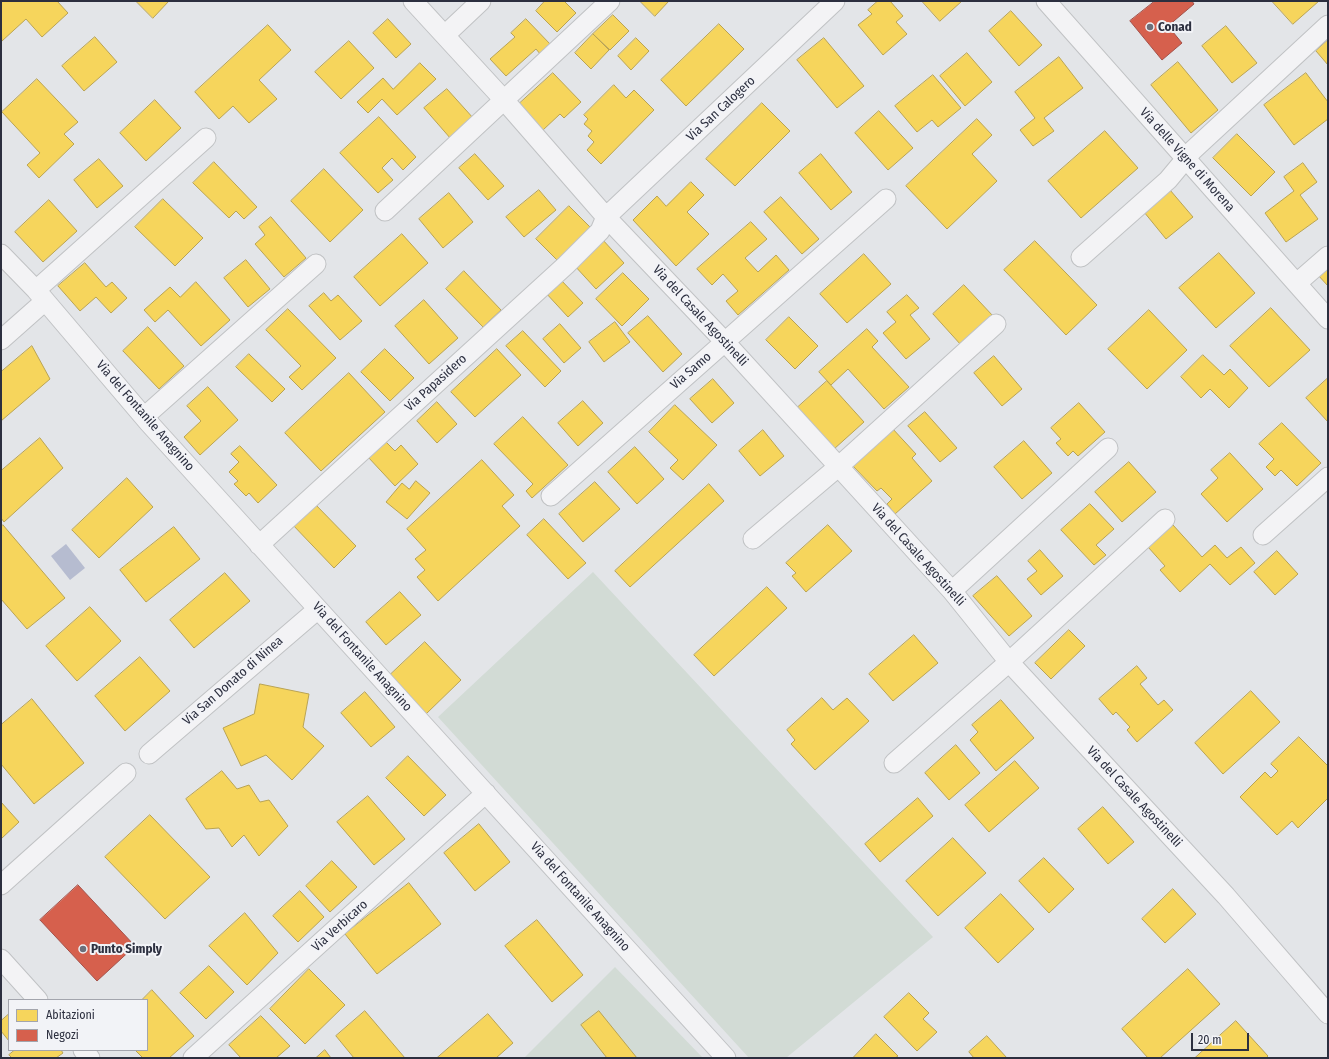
<!DOCTYPE html>
<html>
<head>
<meta charset="utf-8">
<style>
	body { margin:0 }
	#map { position:relative; width:1329px; height:1059px; overflow:hidden; background:#e3e5e8; font-family:"Fira Sans Condensed",sans-serif }
	canvas { display:block }
	.frame { position:absolute; inset:0; border:2px solid #2c2f3f; pointer-events:none }
	.legend { position:absolute; left:8px; top:999px; width:140px; height:52px; box-sizing:border-box; background:#f2f3f7; border:1px solid #a3a5ad; margin:0; padding:5px 7px; list-style:none; font-size:12px; color:#2c2f3f }
	.legend li { display:flex; align-items:center; gap:8px; height:20px }
	.legend b { width:20px; border:1px solid #a3a5ad }
	.scale { position:absolute; left:1191px; top:1033px; width:58px; height:18px; box-sizing:border-box; border:2px solid #2c2f3f; border-top:0; padding-left:5px; font-size:12px; line-height:14px; white-space:nowrap; color:#2c2f3f; -webkit-text-stroke:3px #f2f3f7; paint-order:stroke }
</style>
</head>
<body>
<div id="map">
<canvas width="1329" height="1059"></canvas>
<div class="frame"></div>
<ul class="legend">
<li><b style="height:11px;background:#f6d55c"></b>Abitazioni</li>
<li><b style="height:11px;background:#d6604d"></b>Negozi</li>
</ul>
<div class="scale">20 m</div>
</div>
<script>
const c = document.querySelector('canvas').getContext('2d');
c.lineJoin = 'round';
function fill(path, color) {
  c.fillStyle = color;
  c.fill(path, 'evenodd');
}
function trace(path, color, width, dash) {
  c.strokeStyle = color;
  c.lineWidth = width;
  c.lineCap = dash ? 'butt' : 'round';
  c.setLineDash(dash || []);
  c.stroke(path);
}
function label(font, color, halo, rows, align = 'center') {
  c.font = font + ' "Fira Sans Condensed",sans-serif';
  c.lineWidth = 4;
  c.setLineDash([]);
  c.textBaseline = 'middle';
  c.strokeStyle = halo;
  c.fillStyle = color;
  for (const [text, x, y, turn = 0] of rows) {
    c.save();
    c.translate(x, y);
    c.rotate((+turn || 0) * Math.PI / 180);
    c.textAlign = isNaN(turn) ? turn : align;
    if (halo) c.strokeText(text, 0, 0);
    c.fillText(text, 0, 0);
    c.restore();
  }
}
const green = new Path2D(`
	M593 572 933 937 786 1058H749L438 717Z
	M615 967 703 1058H524Z`);
const water = new Path2D(`
	M66 544 85 568 70 580 51 556Z`);
const homes = new Path2D(`
	M1 1H57L68 13 42 37 26 19 2 41Z
	M136 1H169L153 18Z
	M545 1H564L576 13 557 32 536 11Z
	M640 1H669L655 16Z
	M878 1H890L903 16 896 22 907 34 883 55 858 25 872 14 868 10Z
	M922 1H962L940 21Z
	M1272 1H1319L1293 24Z
	M1011 11 1042 45 1019 66 989 31Z
	M613 15 629 31 610 50 593 34Z
	M388 19 411 44 396 58 373 33Z
	M526 19 551 45 541 55 536 49 506 76 490 59 515 37 511 33Z
	M719 24 744 49 686 106 661 80Z
	M268 25 291 50 259 80 277 99 249 123 233 106 219 119 195 92Z
	M1226 26 1257 63 1232 83 1202 46Z
	M593 34 609 50 591 69 575 53Z
	M95 37 117 62 84 91 62 66Z
	M636 38 649 51 631 70 618 56Z
	M824 38 864 86 837 108 797 60Z
	M1328 40V65L1316 51Z
	M349 41 374 68 341 99 315 72Z
	M967 53 992 82 965 106 940 76Z
	M1059 57 1083 88 1044 118 1054 131 1033 146 1020 130 1035 118 1015 92Z
	M1178 62 1218 110 1191 133 1151 85Z
	M420 63 436 79 397 115 382 99 368 113 357 102 383 78 393 89Z
	M553 73 581 102 564 118 560 114 543 130 519 104Z
	M1306 73 1328 102V119L1294 145 1264 105Z
	M933 75 961 108 938 127 932 120 917 132 895 106Z
	M37 79 78 122 64 134 74 144 39 178 27 165 40 153 2 112Z
	M614 85 626 98 634 90 654 110 601 164 587 150 594 142 588 136 592 131 584 124 588 119 584 115Z
	M447 89 474 119 451 139 424 108Z
	M155 100 181 128 146 161 120 133Z
	M762 103 790 131 735 186 706 159Z
	M879 111 913 148 888 170 855 133Z
	M379 117 416 157 403 170 392 158 382 168 393 180 378 193 340 153Z
	M977 119 992 135 972 154 997 181 947 229 906 186Z
	M1105 131 1138 168 1081 218 1048 181Z
	M1237 134 1275 172 1251 196 1213 158Z
	M475 154 504 186 488 200 459 168Z
	M821 154 852 192 831 210 799 173Z
	M99 159 123 186 97 208 74 180Z
	M214 162 257 207 244 219 236 211 229 218 193 183Z
	M1303 163 1317 182 1300 195 1318 219 1286 242 1265 213 1294 191 1284 177Z
	M324 169 363 210 330 242 291 201Z
	M691 182 704 195 687 212 709 234 676 266 633 220 657 196 666 206Z
	M539 190 556 210 524 237 506 217Z
	M1170 190 1193 217 1166 239 1144 212Z
	M449 193 473 222 443 248 419 219Z
	M781 197 819 239 802 254 764 212Z
	M163 199 203 238 175 266 135 227Z
	M49 200 77 231 43 262 15 232Z
	M569 206 592 229 559 262 536 239Z
	M271 217 306 258 284 277 255 244 265 235 259 227Z
	M751 222 767 239 745 258 758 272 776 255 789 270 738 315 726 301 738 291 723 274 712 285 697 269Z
	M402 234 428 263 380 306 354 277Z
	M602 239 624 263 596 289 574 265Z
	M1035 241 1097 305 1066 335 1004 270Z
	M1219 253 1255 293 1216 328 1179 288Z
	M864 254 891 284 847 323 820 294Z
	M246 260 270 289 248 307 224 278Z
	M85 263 106 287 112 282 127 298 111 313 96 297 80 311 58 286Z
	M1328 264V286L1317 274Z
	M464 271 501 310 483 327 446 289Z
	M623 273 649 299 622 326 596 299Z
	M560 279 583 303 568 317 545 292Z
	M196 282 230 320 201 346 168 310 155 322 144 310 170 287 180 297Z
	M964 285 993 316 961 345 933 314Z
	M324 293 331 301 338 295 362 321 340 340 309 306Z
	M907 295 919 308 910 315 930 339 906 359 883 333 896 322 887 312Z
	M424 300 458 338 429 364 395 326Z
	M1271 308 1310 350 1269 387 1230 346Z
	M288 309 336 358 302 390 289 377 301 366 266 330Z
	M1149 310 1187 350 1147 389 1108 349Z
	M648 316 682 354 663 372 628 333Z
	M789 317 818 346 795 369 766 340Z
	M615 322 630 342 604 362 589 342Z
	M560 324 581 348 564 363 543 339Z
	M148 327 184 366 159 389 123 351Z
	M867 329 878 341 872 347 909 387 884 409 848 369 831 385 819 372Z
	M523 331 561 371 545 387 506 346Z
	M32 346 50 379 1 421V372Z
	M385 349 414 378 390 401 361 372Z
	M497 349 521 375 475 417 451 392Z
	M249 354 285 389 272 402 236 367Z
	M1203 355 1224 375 1230 369 1248 388 1229 408 1210 389 1201 398 1181 377Z
	M994 356 1022 389 1002 406 974 373Z
	M349 373 385 412 321 471 285 433Z
	M1328 378V422L1306 398Z
	M713 379 734 403 712 423 690 399Z
	M827 381 864 422 834 449 797 408Z
	M208 387 238 420 200 455 184 437 201 421 187 406Z
	M583 401 603 423 578 446 558 423Z
	M437 402 457 424 437 443 417 421Z
	M1079 403 1105 432 1078 456 1073 451 1068 456 1056 443 1061 439 1051 428Z
	M675 405 717 445 683 480 670 468 678 460 649 432Z
	M925 412 957 448 940 462 908 426Z
	M523 417 568 465 532 498 526 491 533 484 494 444Z
	M1282 423 1321 463 1297 486 1281 470 1275 476 1266 467 1274 459 1259 444Z
	M892 428 916 454 912 458 932 481 895 514 887 504 892 499 881 488 877 491 852 465Z
	M763 430 784 456 760 476 739 451Z
	M40 438 63 468 4 522 1 518V471Z
	M385 441 395 451 401 445 418 464 395 486 368 457Z
	M1024 441 1052 473 1022 499 994 467Z
	M240 446 277 485 258 503 249 493 246 496 234 484 238 481 229 472 239 462 231 454Z
	M635 447 664 479 637 504 608 472Z
	M1230 453 1263 489 1227 522 1201 494 1218 478 1211 470Z
	M482 460 514 495 502 506 520 526 438 601 417 577 425 570 415 559 426 550 407 529Z
	M1129 462 1156 492 1122 522 1095 492Z
	M127 478 153 507 99 558 72 530Z
	M416 481 430 493 407 519 386 502 402 483 409 489Z
	M595 482 620 509 583 542 559 514Z
	M709 484 724 501 630 587 615 571Z
	M313 502 356 546 334 568 291 523Z
	M1090 504 1114 529 1096 545 1106 555 1094 565 1061 530Z
	M544 519 586 563 568 579 527 535Z
	M3 525 65 598 27 629 1 599V527Z
	M828 525 852 551 806 592 792 576 796 573 786 563Z
	M1173 525 1202 557 1215 545 1227 558 1241 547 1255 563 1230 585 1210 564 1180 592 1160 570 1165 566 1148 547Z
	M174 527 200 559 146 602 120 570Z
	M1040 550 1063 576 1041 595 1027 579 1037 571 1028 561Z
	M1277 551 1298 574 1275 595 1254 572Z
	M225 573 250 601 194 648 170 620Z
	M997 576 1032 616 1009 636 973 596Z
	M767 587 787 608 714 676 694 655Z
	M400 592 421 615 386 645 366 622Z
	M90 607 121 641 77 681 46 646Z
	M1069 630 1085 646 1051 679 1035 663Z
	M914 635 938 663 893 701 869 674Z
	M425 642 461 680 426 714 389 676Z
	M140 657 170 691 125 731 95 696Z
	M1137 666 1147 678 1140 684 1158 705 1164 700 1173 710 1137 742 1127 730 1130 727 1116 712 1113 715 1099 699Z
	M260 684 309 694 303 727 324 746 292 780 266 755 241 766 223 728 254 714Z
	M1251 691 1280 722 1223 774 1195 743Z
	M365 692 395 727 371 747 341 713Z
	M822 698 833 710 847 698 869 721 815 770 791 744 795 740 787 730Z
	M32 699 84 763 34 804 1 764V725Z
	M1001 700 1034 738 996 771 970 740 978 732 972 725Z
	M1299 737 1328 766V798L1298 828 1292 821 1277 835 1240 797 1265 772 1271 778 1278 771 1271 764Z
	M956 745 980 773 949 800 925 773Z
	M408 756 446 795 424 816 386 778Z
	M1015 761 1039 788 989 832 965 805Z
	M222 771 237 789 249 785 260 802 269 800 288 826 259 856 244 835 232 847 219 828 206 829 186 799Z
	M368 796 405 839 374 865 337 822Z
	M918 798 933 816 880 862 865 844Z
	M1 802 19 822 1 839Z
	M1103 807 1134 842 1108 864 1078 829Z
	M150 815 210 877 165 919 105 857Z
	M479 824 510 862 475 891 444 853Z
	M953 838 986 873 938 916 906 881Z
	M1044 858 1074 889 1049 913 1019 881Z
	M332 861 357 887 330 912 306 886Z
	M409 883 441 924 377 974 345 934Z
	M1173 889 1196 914 1165 943 1142 919Z
	M300 891 324 917 298 942 273 916Z
	M1001 894 1034 929 998 963 965 928Z
	M245 913 278 953 247 985 209 946Z
	M537 920 583 975 552 1002 505 946Z
	M209 966 234 992 206 1019 180 993Z
	M309 969 345 1005 305 1044 270 1009Z
	M1188 969 1220 1004 1160 1058H1148L1122 1029Z
	M152 990 194 1036 169 1058H143L135 1050H147V1000H142Z
	M909 993 929 1013 923 1019 937 1032 917 1051 884 1017Z
	M365 1011 405 1058H354L336 1036Z
	M599 1011 637 1058H607L581 1025Z
	M9 1014V1041L1 1031V1021Z
	M488 1014 513 1043 496 1058H437Z
	M261 1016 290 1046 276 1058H241L229 1045Z
	M1236 1021 1268 1056 1266 1058H1195Z
	M876 1034 898 1056 895 1058H853Z
	M987 1036 1007 1058H974L969 1052Z
	M15 1050H61L63 1053 56 1058H12L9 1055Z
	M325 1050 331 1058H316Z`);
const shops = new Path2D(`
	M1155 1H1192L1194 4 1168 26 1182 43 1162 60 1130 21Z
	M78 885 135 946 97 981 40 920Z`);
const street = new Path2D(`
	M413 1 504 100 606 217 725 342 952 591 1009 662 1226 896 1328 1014
	M1046 1 1328 319
	M445 35 481 1
	M385 211 610 1
	M1 254 36 290 149 423 726 1058
	M1081 257 1168 180 1193 150 1328 25
	M1297 283 1328 256
	M36 290 206 138
	M1 340 45 301
	M144 417 316 264
	M551 496 886 199
	M1263 535 1328 477
	M753 539 838 467 996 324
	M259 545 566 265 600 231 606 217 835 1
	M952 591 1108 448
	M149 754 318 609
	M894 763 1009 662 1165 519
	M1 885 126 773
	M1 959 38 1000
	M83 1050 90 1058
	M193 1058 486 793`);
const markers = [
	[1150,27,4,"#6c6f7a"],
	[83,949,4,"#6c6f7a"]
];
const poiNames = [
	["Conad",1158,27],
	["Punto Simply",91,949]
];
const streetNames = [
	["Via San Calogero",721,109,-43],
	["Via delle Vigne di Morena",1187,160,48],
	["Via del Casale Agostinelli",700,316,47],
	["Via Samo",691,371,-41],
	["Via Papasidero",436,383,-42],
	["Via del Fontanile Anagnino",145,416,49],
	["Via del Casale Agostinelli",918,555,48],
	["Via del Fontanile Anagnino",362,657,48],
	["Via San Donato di Ninea",233,681,-41],
	["Via del Casale Agostinelli",1134,797,47],
	["Via del Fontanile Anagnino",580,897,48],
	["Via Verbicaro",340,926,-42]
];
fill(green, '#d2dbd5');
fill(water, '#b6bcd0');
fill(homes, '#f6d55c');
trace(homes, '#b9a353', 1);
fill(shops, '#d6604d');
trace(shops, '#a35149', 1);
trace(street, '#c0c2c4', 21);
trace(street, '#f3f3f5', 19);
for (const [x, y, r, color] of markers) {
  const dot = new Path2D();
  dot.arc(x, y, r, 0, 2 * Math.PI);
  c.fillStyle = color;
  c.fill(dot);
  trace(dot, '#f2f3f7', 1.5);
}
label('bold 13px', '#2c2f3f', '#f2f3f7', poiNames, 'left');
label('13px', '#2c2f3f', '#f2f3f7', streetNames);
</script>
</body>
</html>
